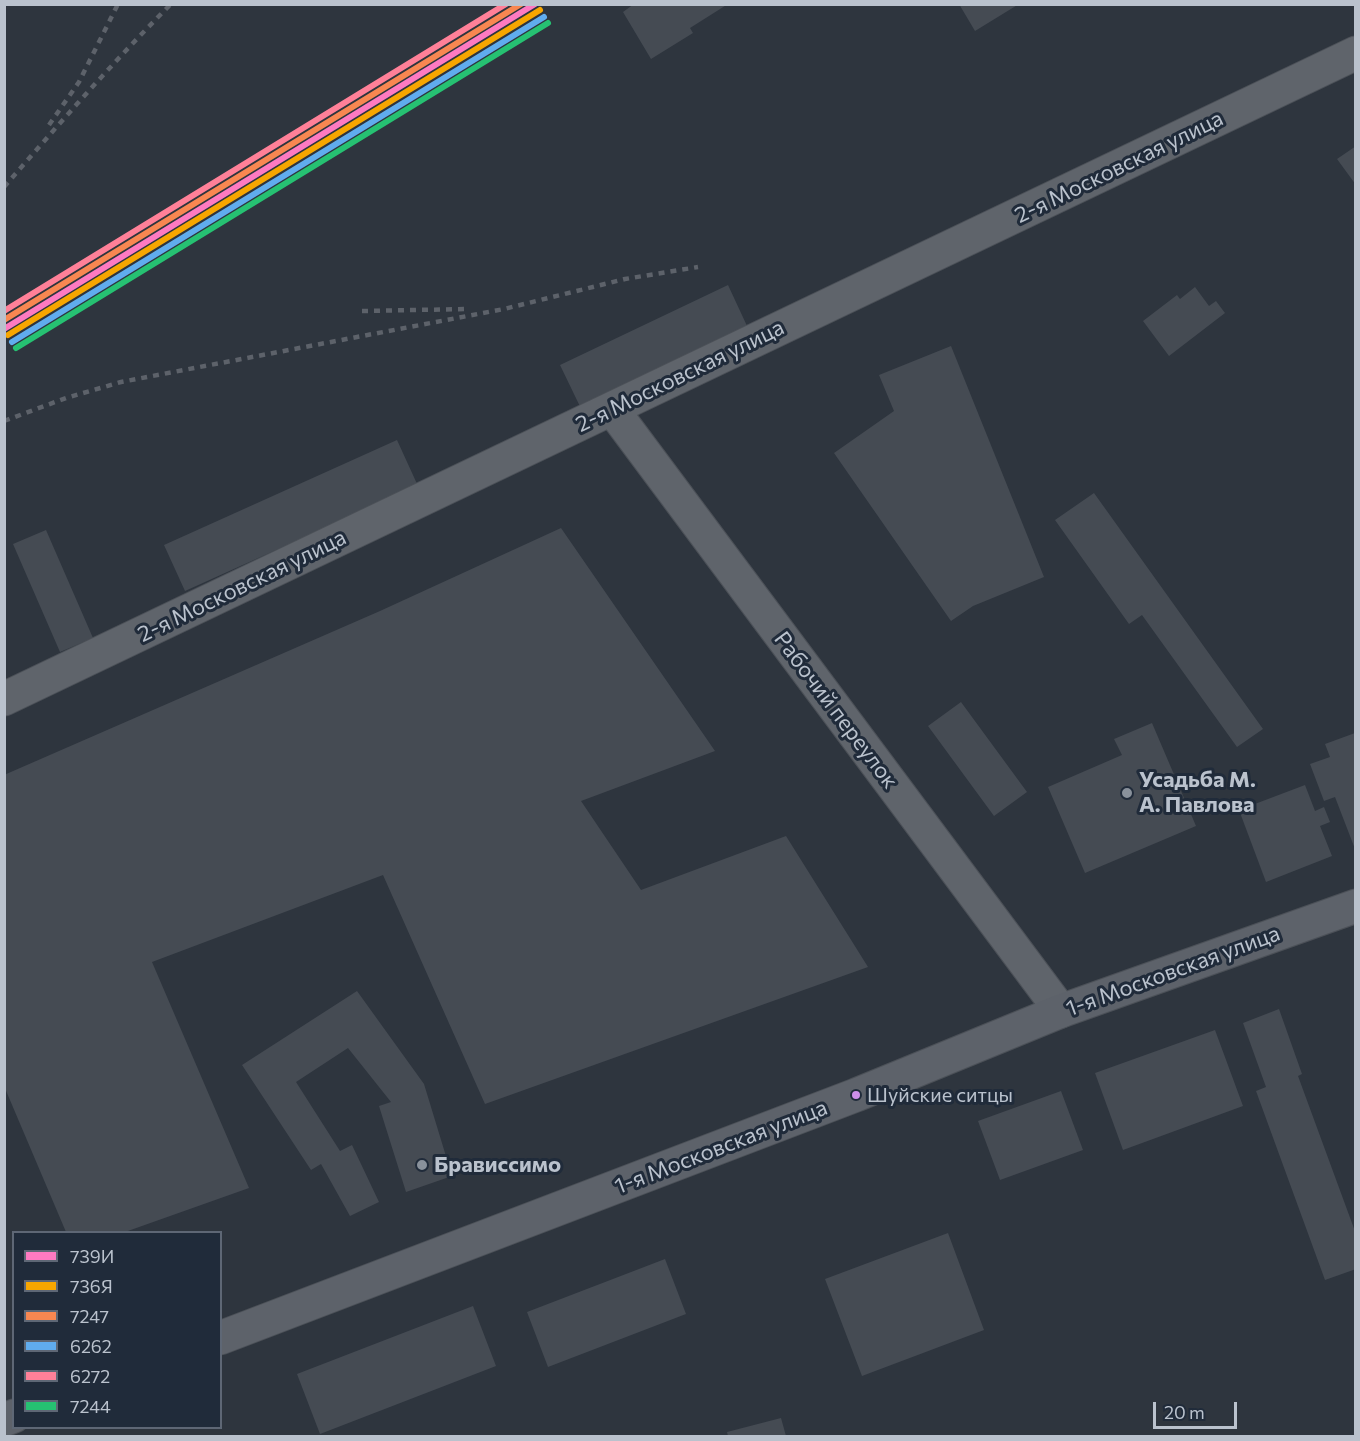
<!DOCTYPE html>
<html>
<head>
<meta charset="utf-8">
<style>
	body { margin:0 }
	#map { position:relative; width:1360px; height:1441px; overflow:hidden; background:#2e353e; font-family:Commissioner,sans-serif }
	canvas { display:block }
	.frame { position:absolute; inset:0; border:6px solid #bac2cd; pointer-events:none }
	.legend { position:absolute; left:12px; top:1231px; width:210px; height:198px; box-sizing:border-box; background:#202b3a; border:2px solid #5e6775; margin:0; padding:8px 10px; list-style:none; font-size:18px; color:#bac2cd }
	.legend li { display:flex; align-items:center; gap:12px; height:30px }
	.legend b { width:30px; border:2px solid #5e6775 }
	.scale { position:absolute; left:1153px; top:1402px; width:84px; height:27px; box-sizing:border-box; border:3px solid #bac2cd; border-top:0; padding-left:8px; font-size:18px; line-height:21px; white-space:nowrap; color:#bac2cd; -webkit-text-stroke:4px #202b3a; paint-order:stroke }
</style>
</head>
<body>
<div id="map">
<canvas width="1360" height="1441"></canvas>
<div class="frame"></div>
<ul class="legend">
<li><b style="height:8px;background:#fe7ac1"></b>739И</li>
<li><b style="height:8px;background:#f7a600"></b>736Я</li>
<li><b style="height:8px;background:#f88751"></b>7247</li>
<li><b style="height:8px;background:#60acee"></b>6262</li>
<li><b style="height:8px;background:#ff8098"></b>6272</li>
<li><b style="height:8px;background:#26c172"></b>7244</li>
</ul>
<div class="scale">20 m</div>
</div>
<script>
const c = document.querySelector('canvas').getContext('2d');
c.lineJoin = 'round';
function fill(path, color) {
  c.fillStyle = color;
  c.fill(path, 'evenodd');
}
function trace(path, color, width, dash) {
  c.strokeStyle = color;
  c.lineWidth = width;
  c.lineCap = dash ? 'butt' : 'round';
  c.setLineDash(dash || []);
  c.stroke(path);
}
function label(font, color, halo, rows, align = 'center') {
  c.font = font + ' Commissioner,sans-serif';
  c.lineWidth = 6;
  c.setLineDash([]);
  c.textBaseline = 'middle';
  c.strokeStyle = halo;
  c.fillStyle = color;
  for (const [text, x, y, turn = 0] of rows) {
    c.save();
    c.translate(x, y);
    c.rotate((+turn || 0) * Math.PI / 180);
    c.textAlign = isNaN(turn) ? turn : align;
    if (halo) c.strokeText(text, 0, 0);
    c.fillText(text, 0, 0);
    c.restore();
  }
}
const building = new Path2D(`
	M634 4H728L690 28 693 33 651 59 623 12Z
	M959 4H1019L975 31Z
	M1356 146V185L1337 159Z
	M728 285 754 341 587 421 560 365Z
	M1195 287 1209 306 1216 301 1225 313 1169 356 1143 321 1177 295 1180 299Z
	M951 346 1044 577 973 606 951 621 834 453 894 411 879 375Z
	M397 440 418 486 185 591 164 545Z
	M1094 493 1263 729 1237 747 1142 615 1129 624 1055 520Z
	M561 528 715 751 581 801 641 890 786 836 868 967 485 1104 383 875 152 962 249 1188 125 1232H66L4 1086V775L380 611Z
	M46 530 93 638 60 652 13 544Z
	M961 702 1027 792 994 816 928 726Z
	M1152 723 1196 826 1085 873 1048 787 1122 755 1114 739Z
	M1355 733 1356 735 1355 849 1335 797 1324 801 1310 764 1330 757 1325 744Z
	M1305 785 1315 811 1324 807 1330 822 1320 826 1332 856 1266 882 1239 810Z
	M357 991 424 1084 452 1176 406 1192 379 1106 391 1102 348 1048 296 1082 340 1151 352 1145 379 1202 350 1216 321 1164 311 1170 242 1065Z
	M1279 1009 1302 1074 1298 1076 1356 1234V1269L1325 1280 1256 1091 1266 1087 1243 1023Z
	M1215 1030 1243 1106 1123 1150 1095 1073Z
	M1061 1091 1083 1150 1000 1180 978 1121Z
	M948 1233 984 1330 862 1376 825 1279Z
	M665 1259 686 1314 548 1367 527 1312Z
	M473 1306 496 1366 320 1434 297 1374Z
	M781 1418 786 1436H728L727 1432Z`);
const minor = new Path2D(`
	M612 409 1061 1011
	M4 699 1356 53`);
const secondary = new Path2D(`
	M220 1338 856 1095 1061 1011 1356 906
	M4 1420 14 1416`);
const rail = new Path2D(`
	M49 125 79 82 118 4
	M4 187C58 125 113 62 171 4
	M362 311 468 309
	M4 421 66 398 121 382 504 309 625 279 698 267`);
const rail1 = new Path2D(`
	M4 329 535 4`);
const rail2 = new Path2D(`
	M8 335 540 10`);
const rail3 = new Path2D(`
	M4 320 521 4`);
const rail4 = new Path2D(`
	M12 342 544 17`);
const rail5 = new Path2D(`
	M4 311 506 4`);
const rail6 = new Path2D(`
	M16 348 548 23`);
const markers = [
	[1127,793,6,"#89919b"],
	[856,1095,5,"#ce8fe9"],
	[422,1165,6,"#89919b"]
];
const busNames = [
	["Шуйские ситцы",867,1095]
];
const streetNames = [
	["2-я Московская улица",1119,167,-26],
	["2-я Московская улица",680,376,-26],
	["2-я Московская улица",242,586,-26],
	["Рабочий переулок",836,710,53],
	["1-я Московская улица",1173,971,-20],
	["1-я Московская улица",721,1147,-21]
];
const poiNames = [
	["Усадьба М.",1139,780],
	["А. Павлова",1139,805],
	["Брависсимо",434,1165]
];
fill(building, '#454b53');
trace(minor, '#4c5158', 35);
trace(secondary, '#4c5158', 35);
trace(minor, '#5f646b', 33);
trace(secondary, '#5d626a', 33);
trace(rail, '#5d626a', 4.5, [6, 6]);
trace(rail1, '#fe7ac1', 6);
trace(rail2, '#f7a600', 6);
trace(rail3, '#f88751', 6);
trace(rail4, '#60acee', 6);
trace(rail5, '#ff8098', 6);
trace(rail6, '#26c172', 6);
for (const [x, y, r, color] of markers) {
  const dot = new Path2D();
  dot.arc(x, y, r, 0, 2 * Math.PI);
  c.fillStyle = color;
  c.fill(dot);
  trace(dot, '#202b3a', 2);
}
label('20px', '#bac2cd', '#202b3a', busNames, 'left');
label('22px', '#bac2cd', '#202b3a', streetNames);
label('bold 22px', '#bac2cd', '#202b3a', poiNames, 'left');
</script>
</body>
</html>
